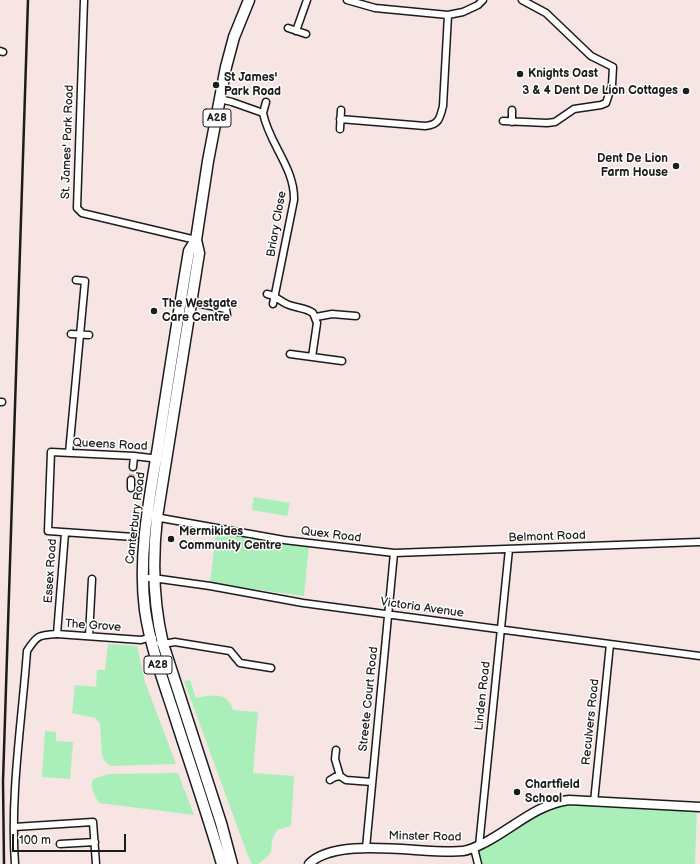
<!DOCTYPE html>
<html>
<head>
<meta charset="utf-8">
<style>
	body { margin:0 }
	#map { position:relative; width:700px; height:864px; overflow:hidden; background:#f6e5e2; font-family:"Balsamiq Sans",sans-serif }
	canvas { display:block }
	.scale { position:absolute; left:12px; top:834px; width:114px; height:18px; box-sizing:border-box; border:2px solid #1c1c1c; border-top:0; padding-left:5px; font-size:12px; line-height:14px; white-space:nowrap; color:#1c1c1c; -webkit-text-stroke:3px #fff; paint-order:stroke }
</style>
</head>
<body>
<div id="map">
<canvas width="700" height="864"></canvas>
<div class="scale">100 m</div>
</div>
<script>
const c = document.querySelector('canvas').getContext('2d');
c.lineJoin = 'round';
function fill(path, color) {
  c.fillStyle = color;
  c.fill(path, 'evenodd');
}
function trace(path, color, width, dash) {
  c.strokeStyle = color;
  c.lineWidth = width;
  c.lineCap = dash ? 'butt' : 'round';
  c.setLineDash(dash || []);
  c.stroke(path);
}
function label(font, color, halo, rows, align = 'center') {
  c.font = font + ' "Balsamiq Sans",sans-serif';
  c.lineWidth = 3;
  c.setLineDash([]);
  c.textBaseline = 'middle';
  c.strokeStyle = halo;
  c.fillStyle = color;
  for (const [text, x, y, turn = 0] of rows) {
    c.save();
    c.translate(x, y);
    c.rotate((+turn || 0) * Math.PI / 180);
    c.textAlign = isNaN(turn) ? turn : align;
    if (halo) c.strokeText(text, 0, 0);
    c.fillText(text, 0, 0);
    c.restore();
  }
}
const green = new Path2D(`
	M254 497 290 503 287 516 252 510Z
	M216 532 309 545 304 596 210 583Z
	M108 644 137 646 145 682 176 764 110 766 104 760 102 755 100 724 95 718 72 713 75 685 96 687 97 670H105Z
	M190 680 196 698C210 695 228 691 233 710L258 712 253 773 294 776 291 826 277 830 272 840 271 852 266 858 258 864H252L248 856 184 681Z
	M45 731 56 732V741L73 742 70 779 42 777Z
	M178 773 194 815 99 803C94 794 90 789 93 779L109 774Z
	M558 802 697 807 695 864H478L474 848Z`);
const minorTunnel = new Path2D(`
	M131 480 133 467`);
const minor = new Path2D(`
	M84 0 77 208 82 213 196 240
	M347 0 375 8 448 15 463 12 478 5 483 0
	M288 28 306 34
	M296 31 307 0
	M0 51 3 52
	M220 99 232 102 263 113C269 144 295 168 294 200L273 304
	M263 113 266 102
	M340 119 425 126C439 125 440 118 443 106L448 15
	M503 121 547 123 555 122 574 109 601 105 606 103 612 85 613 67 591 56 546 13 522 0
	M512 122V110
	M340 129 341 110
	M267 294C277 296 280 302 289 305 297 308 306 308 313 313L317 323 312 357
	M191 302 226 309 227 315
	M316 317 332 314 356 316
	M71 334 89 335
	M290 354 342 361
	M0 402H2
	M69 453 85 281 76 280
	M133 467 134 456
	M131 488V480
	M155 517 284 540 394 553 700 542
	M134 537 48 531 51 452 134 456 159 459
	M143 578H153L210 586 303 603 700 656
	M57 634 65 533
	M89 636 92 579
	M160 643 163 644 175 642 230 651 240 663 271 668
	M336 750 335 759 340 776 346 780 372 782
	M330 780 335 777 340 776
	M594 802 610 644
	M14 827 93 822 96 864
	M60 844 95 842
	M479 846 509 549
	M366 848 394 553
	M474 848 478 864
	M15 864C10 793 22 721 27 651 37 635 39 635 57 634L141 640 151 637 153 638`);
const tertiary = new Path2D(`
	M309 864C337 835 425 855 463 851 471 850 478 846 486 842 513 828 537 804 569 800L700 807`);
const trunk = new Path2D(`
	M196 240 189 251C178 316 168 382 158 447 149 501 138 556 145 610 150 645 163 680 174 714 190 764 207 813 222 864
	M232 864 221 823 163 644C153 602 152 561 157 517L199 253 196 240 208 161 226 67 234 37 249 0`);
const rail = new Path2D(`
	M4 864 3 781 28 0`);
const markers = [
	[520,74,4,"#1c1c1c"],
	[216,85,4,"#1c1c1c"],
	[686,91,4,"#1c1c1c"],
	[676,166,4,"#1c1c1c"],
	[154,311,4,"#1c1c1c"],
	[171,539,4,"#1c1c1c"],
	[517,792,4,"#1c1c1c"]
];
const shields = [
	[217,118,28],
	[158,665,28]
];
const shieldNames = [
	["A28",217,118],
	["A28",158,665]
];
const poiNames = [
	["Knights Oast",528,74],
	["St James'",224,78],
	["Park Road",224,92],
	["3 & 4 Dent De Lion Cottages",678,91,"right"],
	["Dent De Lion",668,159,"right"],
	["Farm House",668,173,"right"],
	["The Westgate",162,304],
	["Care Centre",162,318],
	["Mermikides",179,532],
	["Community Centre",179,546],
	["Chartfield",525,785],
	["School",525,799]
];
const streetNames = [
	["St. James' Park Road",68,142,-88],
	["Briary Close",277,224,-80],
	["Queens Road",110,445,3],
	["Canterbury Road",136,518,-83],
	["Quex Road",331,535,7],
	["Belmont Road",547,537,-2],
	["Essex Road",51,571,-86],
	["Victoria Avenue",422,608,8],
	["The Grove",93,626,4],
	["Linden Road",483,696,-84],
	["Streete Court Road",369,699,-84],
	["Reculvers Road",591,722,-84],
	["Minster Road",425,837,1]
];
fill(green, '#aaefba');
trace(minorTunnel, '#cabdba', 6, [6, 3]);
trace(minor, '#1c1c1c', 9);
trace(tertiary, '#1c1c1c', 11);
trace(trunk, '#1c1c1c', 13);
trace(minor, '#fff', 6);
trace(tertiary, '#fff', 8);
trace(trunk, '#fff', 10);
trace(rail, '#1c1c1c', 2.5);
for (const [x, y, r, color] of markers) {
  const dot = new Path2D();
  dot.arc(x, y, r, 0, 2 * Math.PI);
  c.fillStyle = color;
  c.fill(dot);
  trace(dot, '#fff', 1.5);
}
for (const [x, y, w] of shields) {
  const box = new Path2D();
  box.roundRect(x - w / 2, y - 9, w, 18, 3);
  c.fillStyle = '#fff';
  c.fill(box);
  trace(box, '#1c1c1c', 1);
}
label('bold 11px', '#1c1c1c', null, shieldNames);
label('bold 12px', '#1c1c1c', '#fff', poiNames, 'left');
label('12px', '#1c1c1c', '#fff', streetNames);
</script>
</body>
</html>
